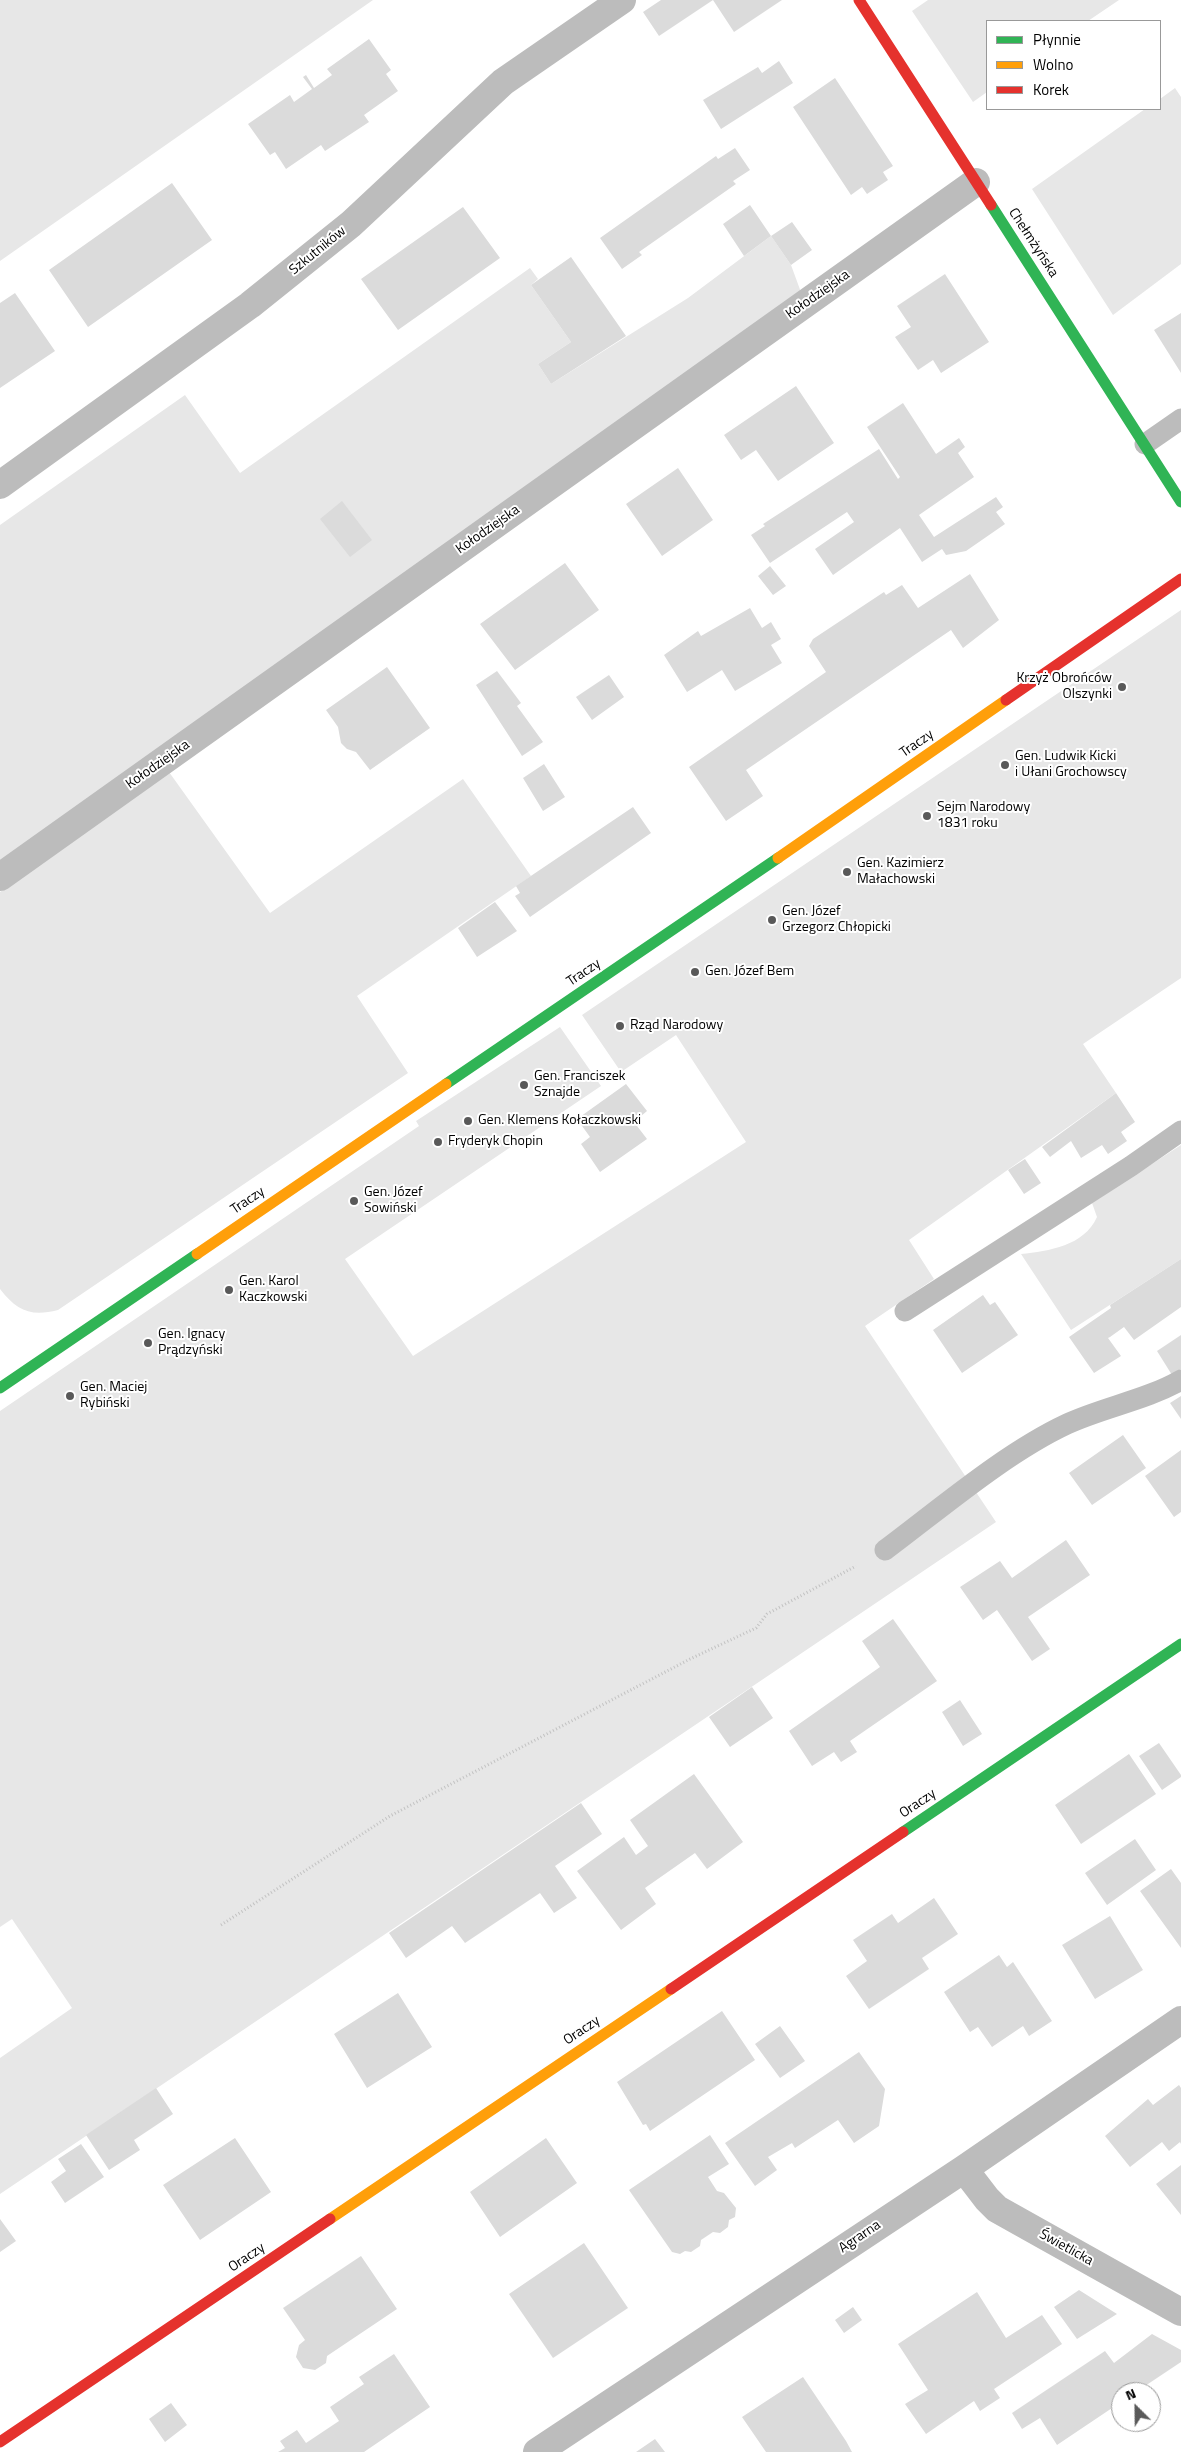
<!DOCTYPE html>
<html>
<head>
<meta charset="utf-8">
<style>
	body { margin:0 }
	#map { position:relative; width:1181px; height:2452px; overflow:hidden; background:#fff; font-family:"Titillium Web",sans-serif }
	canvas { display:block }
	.legend { position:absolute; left:986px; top:20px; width:175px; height:90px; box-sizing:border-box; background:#fff; border:1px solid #999; margin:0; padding:6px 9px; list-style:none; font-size:15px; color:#000 }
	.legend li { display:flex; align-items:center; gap:10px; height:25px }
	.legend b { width:25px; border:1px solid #999 }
	.north { position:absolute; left:1111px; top:2382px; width:50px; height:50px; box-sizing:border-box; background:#fff; border:1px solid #999; border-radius:50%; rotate:337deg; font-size:14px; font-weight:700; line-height:20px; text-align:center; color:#000 }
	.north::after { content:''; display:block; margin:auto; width:18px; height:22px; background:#595959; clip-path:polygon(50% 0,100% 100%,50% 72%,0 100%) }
</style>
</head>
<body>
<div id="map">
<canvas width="1181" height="2452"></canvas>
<ul class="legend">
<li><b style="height:6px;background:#30b455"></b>Płynnie</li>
<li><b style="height:6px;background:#ff9f0a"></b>Wolno</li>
<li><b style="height:6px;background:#e5322d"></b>Korek</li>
</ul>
<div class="north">N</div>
</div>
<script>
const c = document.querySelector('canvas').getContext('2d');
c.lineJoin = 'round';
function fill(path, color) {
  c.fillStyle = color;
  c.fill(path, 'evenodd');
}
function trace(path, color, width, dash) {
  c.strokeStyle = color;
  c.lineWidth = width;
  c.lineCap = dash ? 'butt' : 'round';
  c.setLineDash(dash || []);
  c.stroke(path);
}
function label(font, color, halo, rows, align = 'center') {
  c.font = font + ' "Titillium Web",sans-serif';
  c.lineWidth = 4;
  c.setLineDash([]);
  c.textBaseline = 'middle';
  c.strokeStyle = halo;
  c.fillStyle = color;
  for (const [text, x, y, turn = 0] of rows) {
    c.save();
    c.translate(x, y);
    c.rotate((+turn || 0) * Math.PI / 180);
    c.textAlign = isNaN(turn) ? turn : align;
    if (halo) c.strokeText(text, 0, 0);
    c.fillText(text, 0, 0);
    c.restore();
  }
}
const green = new Path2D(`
	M0 0H373L0 261Z
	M928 0H1119L1088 21H987V92L973 102 912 11Z
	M1175 88 1181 97V264L1113 315 1032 189 1145 109H1160V99Z
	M771 236 791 265 802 295 0 867V525L185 395 240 473 530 268 538 279 531 285 571 342 538 364 551 384 688 298Z
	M1181 610V978L1083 1044 1116 1093 909 1240 934 1279 865 1326 996 1522 0 2194V2058L72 2008 12 1919 0 1927V1411L419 1126 416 1121 560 1027 601 1086 345 1259 413 1356 746 1142 676 1035 621 1072 582 1015Z
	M169 772 270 913 463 779 531 876 357 996 408 1073 58 1310C31 1317 17 1311 0 1289V892Z
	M1181 1145V1259L1071 1330 1021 1254C1049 1251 1084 1246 1097 1217L1092 1203Z`);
const building = new Path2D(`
	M661 0H782L734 32 713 0 659 36 643 12Z
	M369 39 391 70 386 74 398 91 364 115 369 122 325 151 321 145 286 169 275 152 270 155 248 124 290 95 294 102 312 89 303 77 306 75 314 88 332 75 327 69Z
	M779 61 793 83 721 129 703 100 758 67 762 73Z
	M835 78 893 166 883 172 888 180 867 194 862 187 851 195 793 107Z
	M735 148 750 170 733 181 736 184 639 252 642 255 622 269 600 238 716 156 718 159Z
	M172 183 212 240 88 327 49 270Z
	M750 205 771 236 744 256 723 224Z
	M463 207 500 258 398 330 361 279Z
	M792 222 812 250 791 265 771 236Z
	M571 257 626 336 551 384 538 364 571 342 531 285Z
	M945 274 989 342 941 373 933 360 918 370 895 337 911 327 897 306Z
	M15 293 55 351 0 388V303Z
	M1181 313V373L1154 330Z
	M796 386 834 443 778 481 756 450 741 460 724 435Z
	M903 403 936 454 959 438 965 447 958 453 974 477 919 515 934 537 996 497 1003 507 996 512 1005 524 966 551 946 555 942 549 922 562 900 528 833 575 815 549 854 522 847 512 770 563 751 535 765 526 763 524 879 449 898 479 900 477 867 427Z
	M678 468 713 520 662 556 626 504Z
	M342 501 372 540 350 557 320 519Z
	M565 563 599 610 515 670 480 624Z
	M770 566 786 586 773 595 758 576Z
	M970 574 999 620 963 648 951 630 746 770 763 796 726 821 689 767 826 672 809 646 813 639 884 592 886 595 902 585 918 608Z
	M750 608 762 628 771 622 781 639 771 645 782 663 735 691 722 670 687 692 664 655 698 631 701 636Z
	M387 667 430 728 370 770 356 752 347 749 341 743 338 727 326 710Z
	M497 671 521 703 517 706 543 742 522 756 476 685Z
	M609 675 624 697 592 720 576 697Z
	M544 764 565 797 543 811 523 778Z
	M633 807 651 833 530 917 515 896 520 893 516 886Z
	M495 902 517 931 477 957 458 928Z
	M626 1084 647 1111 634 1122 647 1139 600 1172 581 1144 590 1137 577 1119Z
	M1116 1093 1135 1122 1121 1132 1127 1141 1108 1154 1102 1145 1081 1158 1071 1141 1050 1157 1042 1147Z
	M1025 1159 1041 1183 1024 1194 1008 1170Z
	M1181 1259V1307L1134 1340 1124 1327 1110 1337 1108 1338 1121 1356 1094 1373 1069 1337 1111 1308 1110 1305Z
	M983 1295 990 1305 995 1302 1018 1335 962 1373 933 1330Z
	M1181 1335V1369L1172 1375 1157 1351Z
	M1181 1396V1419L1170 1403Z
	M1123 1435 1146 1468 1092 1505 1069 1473Z
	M1181 1450V1512L1174 1517 1145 1476Z
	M1066 1540 1090 1575 1028 1617 1050 1649 1032 1661 997 1610 983 1620 960 1587 1000 1561 1012 1578Z
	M893 1619 937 1681 850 1741 857 1752 841 1762 834 1752 812 1766 789 1731 880 1667 862 1641Z
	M752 1687 773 1718 730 1747 709 1717Z
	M960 1700 982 1734 963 1746 942 1712Z
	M1159 1743 1181 1775V1777L1162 1790 1139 1756Z
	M1129 1754 1156 1794 1081 1844 1055 1805Z
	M694 1774 743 1842 707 1869 695 1853 645 1888 656 1904 621 1930 577 1871 624 1837 636 1855 648 1846 630 1820Z
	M581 1803 602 1834 555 1866 577 1898 554 1913 540 1893 465 1943 452 1926 406 1958 389 1933Z
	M1135 1839 1156 1870 1107 1905 1085 1873Z
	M1171 1869 1181 1883V1948L1140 1891Z
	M934 1898 958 1934 922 1958 929 1969 869 2009 846 1976 867 1961 853 1940 892 1914 898 1923Z
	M1110 1916 1143 1970 1095 1999 1062 1945Z
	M999 1955 1007 1967 1013 1962 1052 2021 1029 2036 1023 2026 992 2047 978 2027 970 2032 944 1992Z
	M398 1993 432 2047 367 2088 334 2034Z
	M722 2011 755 2060 650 2131 646 2124 643 2125 617 2082Z
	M780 2026 805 2061 780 2078 755 2044Z
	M859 2052 885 2089 879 2126 854 2143 838 2120 795 2148 792 2143 768 2157 777 2170 755 2186 725 2143Z
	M1179 2085 1181 2088V2144L1180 2142 1169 2151 1162 2142 1130 2167 1105 2136 1148 2099 1153 2105Z
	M156 2088 173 2114 134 2140 140 2150 109 2170 86 2135Z
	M710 2135 729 2164 708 2177 717 2191 724 2193 736 2208 735 2217 729 2220 728 2227 720 2233 713 2232 701 2240 700 2246 691 2252 685 2251 680 2254 672 2252 629 2190Z
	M235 2138 271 2192 200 2240 163 2185Z
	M546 2138 577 2183 500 2237 470 2192Z
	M81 2144 104 2177 65 2203 51 2182 66 2171 58 2159Z
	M1181 2165V2215L1156 2184Z
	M0 2219 16 2241 0 2252Z
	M584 2243 628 2308 553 2358 509 2294Z
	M361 2256 397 2309 327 2356 326 2363 315 2370 303 2368 296 2357 299 2345 305 2340 283 2308Z
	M1079 2290 1117 2314 1077 2339 1054 2307Z
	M977 2292 1006 2338 1042 2315 1062 2344 994 2389 1000 2398 980 2411 974 2401 926 2434 905 2404 928 2390 898 2344Z
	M853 2307 862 2320 844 2333 835 2320Z
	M1152 2334 1181 2350V2362L1136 2392H1121V2402L1057 2445 1040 2418 1022 2429 1012 2413 1105 2351 1114 2363Z
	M394 2354 430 2407 364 2452H278L285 2448 280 2441 297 2430 306 2443 339 2421 330 2407 364 2384 359 2377Z
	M803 2377 846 2441 852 2452H766L742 2417Z
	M171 2403 187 2425 165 2442 149 2419Z
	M655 2439 665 2452H636Z`);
const path = new Path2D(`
	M221 1925 390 1816 690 1659 756 1628 767 1614 856 1566`);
const lane = new Path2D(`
	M1145 444 1181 419
	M905 1311 1131 1166 1181 1131
	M885 1550C940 1509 1005 1453 1067 1424 1104 1407 1146 1400 1181 1380`);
const street = new Path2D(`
	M0 485 250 305 351 224 503 82 622 0
	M0 877 976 182
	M964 2169 987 2199 997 2209 1181 2312
	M537 2452 964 2169 1181 2020`);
const fast = new Path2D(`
	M991 205 1181 502
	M446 1084 778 858
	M0 1388 197 1254
	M903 1832 1181 1644`);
const slow = new Path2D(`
	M778 858 1006 700
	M197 1254 446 1084
	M330 2219 671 1989`);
const jam = new Path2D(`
	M859 0 991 205
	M1006 700 1181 579
	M671 1989 903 1832
	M0 2442 330 2219`);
const markers = [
	[1122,687,5,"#595959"],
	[1005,765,5,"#595959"],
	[927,816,5,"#595959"],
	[847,872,5,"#595959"],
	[772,920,5,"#595959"],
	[695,972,5,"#595959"],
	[620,1026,5,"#595959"],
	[524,1085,5,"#595959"],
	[468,1121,5,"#595959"],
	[438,1142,5,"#595959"],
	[354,1201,5,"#595959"],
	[229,1290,5,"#595959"],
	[148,1343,5,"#595959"],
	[70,1396,5,"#595959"]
];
const streetNames = [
	["Chełmżyńska",1033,243,57],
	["Szkutników",318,251,-39],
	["Kołodziejska",818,295,-35],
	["Kołodziejska",488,530,-35],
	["Traczy",917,744,-35],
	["Kołodziejska",158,765,-35],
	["Traczy",584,973,-34],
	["Traczy",248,1201,-34],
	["Oraczy",918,1804,-34],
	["Oraczy",582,2031,-34],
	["Agrarna",860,2237,-34],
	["Świetlicka",1066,2248,29],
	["Oraczy",247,2258,-34]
];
const poiNames = [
	["Krzyż Obrońców",1112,679,"right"],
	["Olszynki",1112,695,"right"],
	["Gen. Ludwik Kicki",1015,757],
	["i Ułani Grochowscy",1015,773],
	["Sejm Narodowy",937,808],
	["1831 roku",937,824],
	["Gen. Kazimierz",857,864],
	["Małachowski",857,880],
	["Gen. Józef",782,912],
	["Grzegorz Chłopicki",782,928],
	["Gen. Józef Bem",705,972],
	["Rząd Narodowy",630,1026],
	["Gen. Franciszek",534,1077],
	["Sznajde",534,1093],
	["Gen. Klemens Kołaczkowski",478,1121],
	["Fryderyk Chopin",448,1142],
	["Gen. Józef",364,1193],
	["Sowiński",364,1209],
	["Gen. Karol",239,1282],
	["Kaczkowski",239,1298],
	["Gen. Ignacy",158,1335],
	["Prądzyński",158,1351],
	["Gen. Maciej",80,1388],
	["Rybiński",80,1404]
];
fill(green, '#e7e7e7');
fill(building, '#dbdbdb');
trace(path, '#c2c2c2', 3, [1, 2.5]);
trace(lane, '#bcbcbc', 21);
trace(street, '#bcbcbc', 28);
trace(fast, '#30b455', 11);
trace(slow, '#ff9f0a', 11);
trace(jam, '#e5322d', 11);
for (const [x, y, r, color] of markers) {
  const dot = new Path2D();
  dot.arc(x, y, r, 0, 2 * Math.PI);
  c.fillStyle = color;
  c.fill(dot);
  trace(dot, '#fff', 2);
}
label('14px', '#000', '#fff', streetNames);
label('14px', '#000', '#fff', poiNames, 'left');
</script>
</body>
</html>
